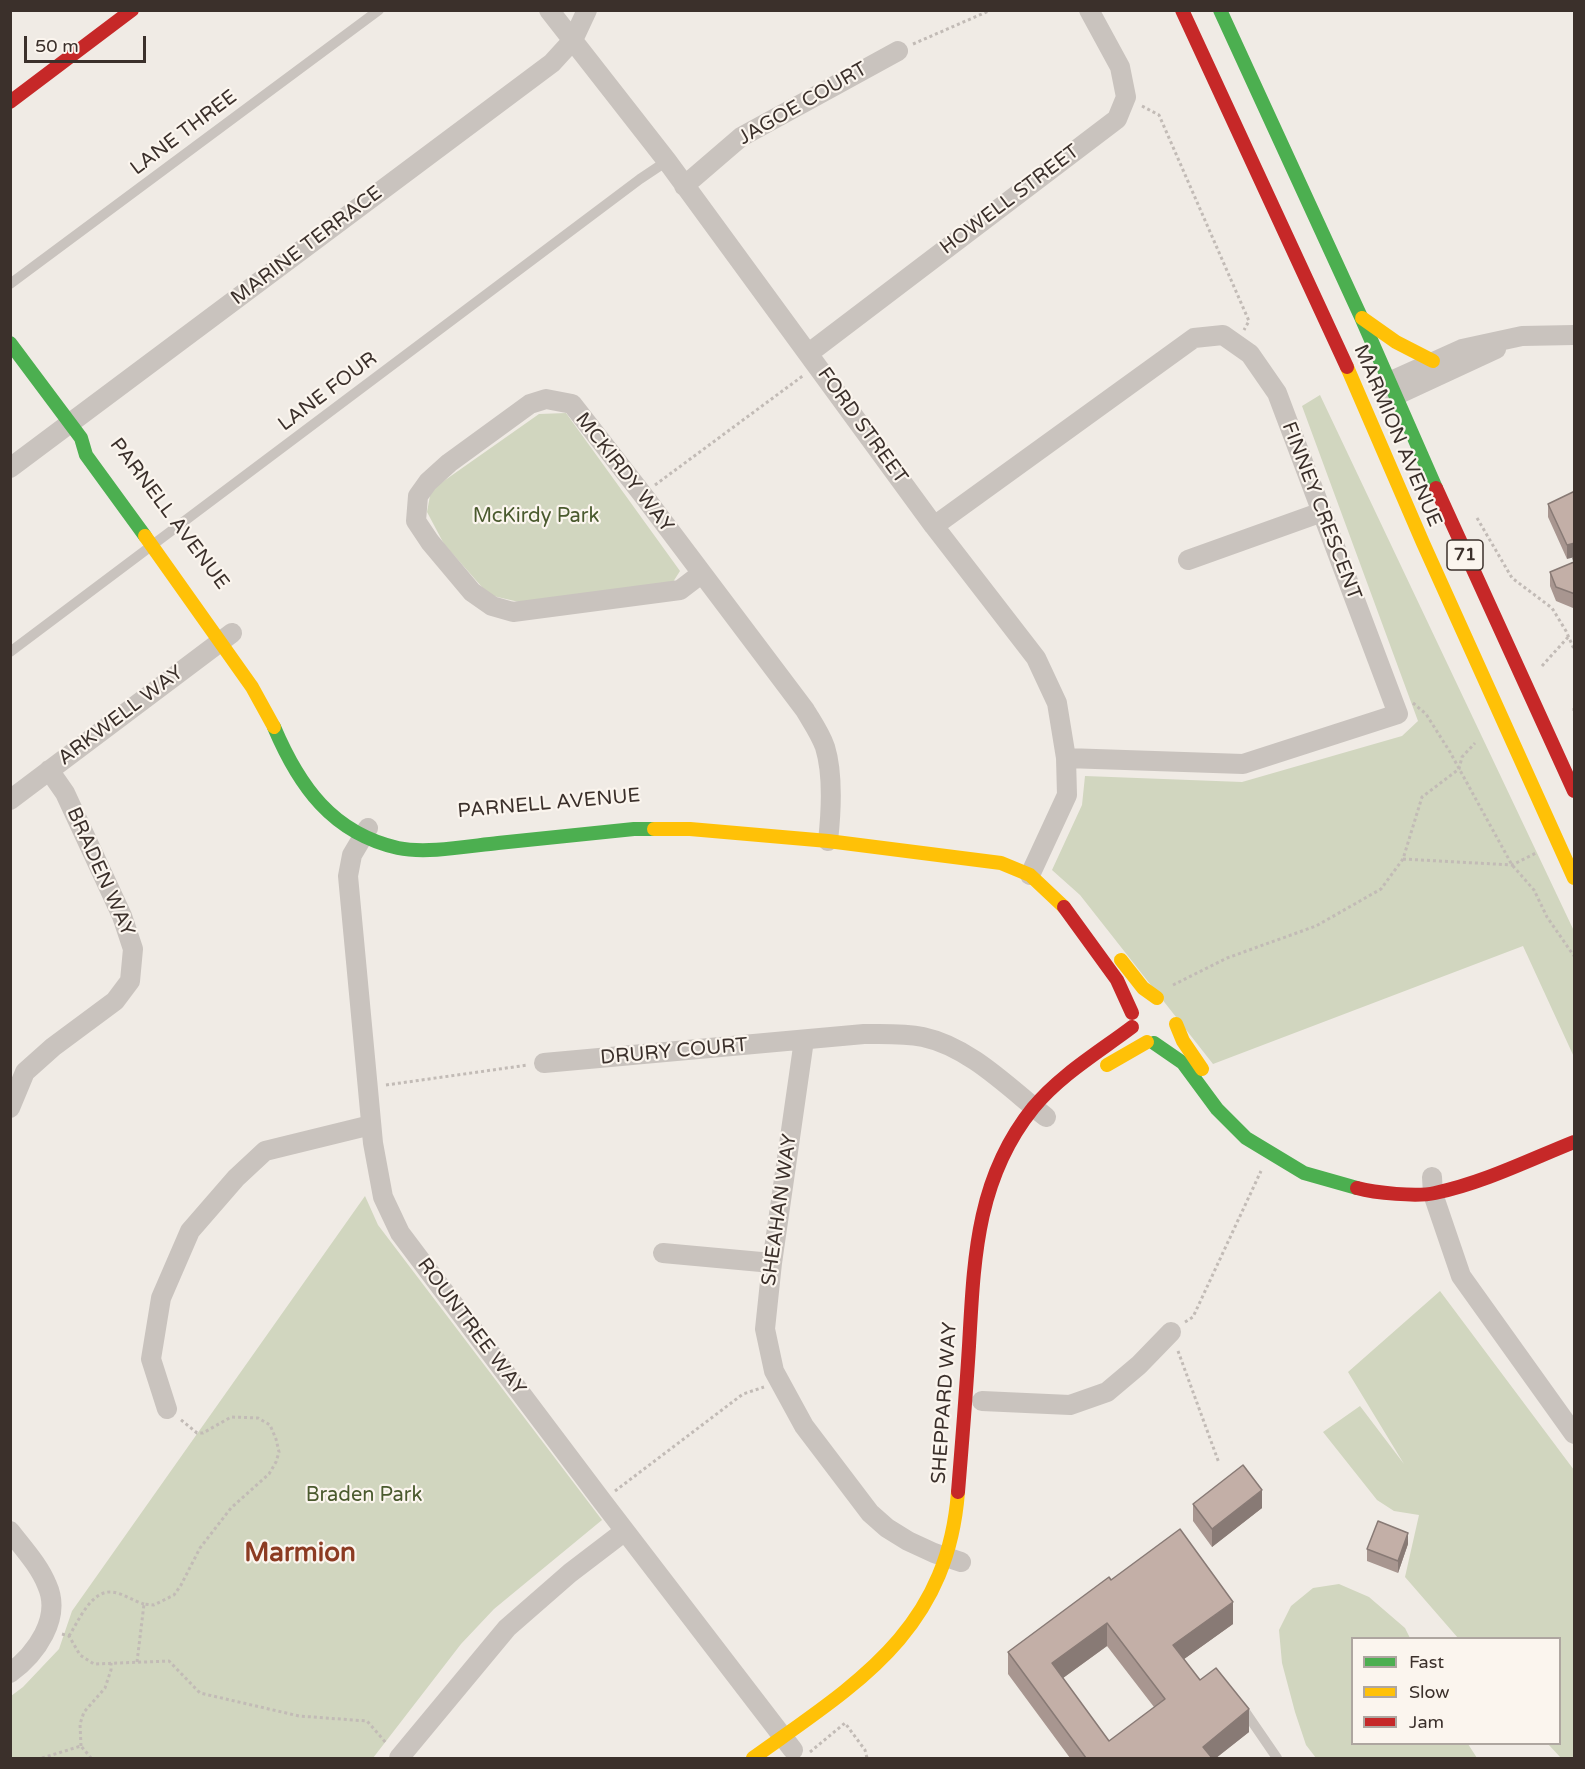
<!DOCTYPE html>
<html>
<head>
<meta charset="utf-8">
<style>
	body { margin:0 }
	#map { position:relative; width:1585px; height:1769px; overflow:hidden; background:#f0ebe5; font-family:"Varela Round",sans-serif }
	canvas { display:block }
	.frame { position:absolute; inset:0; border:12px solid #3b302b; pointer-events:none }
	.legend { position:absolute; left:1351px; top:1637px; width:210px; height:108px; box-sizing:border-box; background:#fbf5ee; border:2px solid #aea6a0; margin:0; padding:8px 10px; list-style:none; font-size:18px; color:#3b302b }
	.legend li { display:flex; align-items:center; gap:12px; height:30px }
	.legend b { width:30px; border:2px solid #aea6a0 }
	.scale { position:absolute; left:24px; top:36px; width:122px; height:27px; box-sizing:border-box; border:3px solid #3b302b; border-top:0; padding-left:8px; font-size:18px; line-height:21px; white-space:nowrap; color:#3b302b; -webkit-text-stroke:4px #fbf5ee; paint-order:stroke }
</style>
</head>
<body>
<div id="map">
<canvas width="1585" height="1769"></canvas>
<div class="frame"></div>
<ul class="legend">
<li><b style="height:8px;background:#4caf50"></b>Fast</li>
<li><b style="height:8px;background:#ffc107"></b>Slow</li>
<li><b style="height:8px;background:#c62828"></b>Jam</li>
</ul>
<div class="scale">50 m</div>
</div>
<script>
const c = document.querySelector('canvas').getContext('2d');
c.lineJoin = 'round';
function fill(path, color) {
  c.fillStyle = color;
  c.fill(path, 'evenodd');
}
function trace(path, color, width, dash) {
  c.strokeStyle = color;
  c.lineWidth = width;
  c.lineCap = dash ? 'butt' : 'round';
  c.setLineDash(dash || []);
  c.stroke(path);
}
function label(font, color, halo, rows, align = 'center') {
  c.font = font + ' "Varela Round",sans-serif';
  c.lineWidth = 4.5;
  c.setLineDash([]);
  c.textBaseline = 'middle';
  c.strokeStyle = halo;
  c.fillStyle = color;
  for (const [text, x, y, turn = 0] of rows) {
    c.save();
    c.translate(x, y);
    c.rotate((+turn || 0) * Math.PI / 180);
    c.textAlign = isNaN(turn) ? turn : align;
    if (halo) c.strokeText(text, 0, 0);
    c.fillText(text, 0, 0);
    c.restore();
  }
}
const green = new Path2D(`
	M1320 395 1574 931V1057L1523 946 1213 1064 1080 895 1052 870 1082 805 1085 776 1242 782 1402 736 1418 721 1302 406Z
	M566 413 680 571 673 582 519 602 489 595 444 544 427 512 431 490 539 414Z
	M365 1196 378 1225 602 1520 494 1609 461 1644 373 1758H11V1696L23 1687 59 1649 72 1611Z
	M1440 1291 1574 1470V1758H1561L1548 1744H1560V1638H1458L1405 1577 1419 1515 1394 1511 1377 1500 1323 1432 1360 1406 1404 1464 1348 1372Z
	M1339 1584 1369 1597 1405 1628 1410 1638H1352V1744H1468L1477 1758H1316L1306 1745 1295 1712 1282 1663 1279 1630 1291 1606 1313 1588Z`);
const path = new Path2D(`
	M913 44 991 10
	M1142 106 1159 115 1249 321 1244 330
	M655 485 804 375
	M1477 518 1512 578 1552 608 1566 631 1574 649
	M1542 666 1569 636
	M1413 703 1426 714 1450 752 1512 865 1534 890 1547 917 1574 956
	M1574 708V714
	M1403 859 1512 865 1536 853
	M1173 985 1227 958 1316 926 1381 889 1403 859 1422 797 1459 769 1462 757 1475 743
	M386 1085 528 1065
	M1185 1322 1193 1317 1261 1171
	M1178 1351 1219 1463
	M615 1491 743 1394 764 1387
	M62 1634 69 1636 80 1655 94 1664 169 1661 200 1693 299 1716 367 1721 387 1744
	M69 1636C78 1622 91 1590 112 1592 122 1593 134 1601 144 1604
	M137 1662 144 1604 154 1605 174 1595 181 1585 200 1548 231 1508 269 1474 276 1462 279 1452 276 1439 270 1425 258 1418 231 1417 203 1433H197L180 1419
	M81 1746 80 1724 84 1712 105 1688 111 1670V1663
	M810 1752 845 1723 865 1750 867 1758
	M42 1758 81 1746 91 1758`);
const lane = new Path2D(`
	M10 284 379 10
	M10 652 640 179 667 161
	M1242 1707 1277 1758`);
const street = new Path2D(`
	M549 10 667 161 934 526 1036 658 1057 703 1066 758 1067 795 1030 875
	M684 186 741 137 898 51
	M809 353 1117 119 1126 97 1120 67 1089 10
	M1382 385 1462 349 1522 336 1574 335
	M1386 400 1496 349
	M10 468 552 63 573 40 587 10
	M934 526 1194 338 1223 335 1250 354 1277 393 1398 714 1243 764 1066 758
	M1188 560 1322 512
	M701 574 680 590 513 612 492 606 472 592 430 542 416 521 418 496 428 482 449 463 530 404 546 399 572 404 643 495 805 710C812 722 820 733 825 747 833 773 831 814 828 841
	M10 800 232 633
	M368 828 352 855 348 876 373 1143 383 1197 400 1233 602 1501 793 1750
	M804 1040 772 1263 765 1329 774 1371 804 1426 870 1513 887 1528 908 1541 934 1553 961 1562
	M544 1063 864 1034C884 1034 903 1033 923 1037 970 1047 1009 1088 1046 1117
	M10 1108 25 1072 53 1047 115 1001 130 981 133 949 122 916 65 793 49 770
	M1432 1177 1433 1194 1461 1276 1574 1434
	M663 1253 772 1263
	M982 1401 1070 1405 1107 1392 1139 1365 1171 1332
	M167 1409 151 1359 161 1298 190 1231 236 1178 265 1151 371 1125
	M10 1531C23 1548 39 1565 47 1585 62 1618 36 1654 10 1673
	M399 1758 507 1628 570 1573 625 1531`);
const fast = new Path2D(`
	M1220 10 1361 317 1436 488
	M10 343 81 438 86 455 145 536
	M274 727C299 786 332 833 398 848 427 854 469 846 498 843 543 838 589 834 634 829H654
	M1154 1043 1183 1063 1217 1109 1246 1138 1304 1173 1357 1188`);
const slow = new Path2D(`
	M1362 318 1396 342 1433 361
	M1347 367 1423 543 1574 878
	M145 536 252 687 274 727
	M654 829H690L828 841 1001 863 1030 875 1064 907
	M1121 960 1143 988 1157 998
	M1176 1024 1183 1041 1202 1069
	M1107 1065 1147 1042
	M753 1758C856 1684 947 1632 958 1492`);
const jam = new Path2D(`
	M1182 10 1347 367
	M10 102 132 10
	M1436 488 1574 791
	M1064 907 1117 980 1132 1013
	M1357 1188C1375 1193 1417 1197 1435 1193 1483 1183 1529 1160 1574 1142
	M958 1492C962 1443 966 1395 969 1346 974 1259 976 1179 1033 1108 1060 1075 1099 1052 1132 1027`);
const wall = new Path2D(`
	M1575 491 1567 559 1548 517V504Z
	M1575 558V623L1573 620V608L1556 601 1550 586V572L1574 562Z
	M1193 1504 1262 1508 1212 1547 1193 1521Z
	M1408 1544 1398 1573 1367 1561V1549Z
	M1111 1580 1233 1624 1184 1659 1200 1680 1249 1732 1216 1758H1070L1008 1674V1652ZM1107 1646 1154 1707 1109 1741 1063 1678Z`);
const shadedWall = new Path2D(`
	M1575 543V557L1567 559V545Z
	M1262 1490V1508L1212 1547V1529Z
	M1408 1533V1544L1398 1573V1561Z
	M1233 1602V1624L1173 1667V1645Z
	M1107 1623V1646L1052 1686V1663Z
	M1249 1709V1732L1216 1758H1203V1747Z`);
const building = new Path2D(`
	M1575 491V543L1567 545 1548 504Z
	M1573 558H1575V594L1556 587 1550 572 1574 562Z
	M1243 1465 1262 1490 1212 1529 1193 1504Z
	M1378 1521 1408 1533 1398 1561 1367 1549Z
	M1180 1529 1233 1602 1173 1645 1200 1680 1216 1668 1249 1709 1203 1747 1212 1758H1086L1008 1652 1109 1577 1111 1580ZM1107 1623 1165 1699 1109 1741 1052 1663Z`);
const shields = [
	[1465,555,36]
];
const shieldNames = [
	["71",1465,555]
];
const streetNames = [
	["JAGOE COURT",803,104,-30],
	["LANE THREE",184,133,-37],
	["HOWELL STREET",1010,200,-37],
	["MARINE TERRACE",307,246,-37],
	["LANE FOUR",328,392,-37],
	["FORD STREET",862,426,54],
	["MARMION AVENUE",1397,436,67],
	["MCKIRDY WAY",624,473,52],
	["FINNEY CRESCENT",1321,511,69],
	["PARNELL AVENUE",169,514,53],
	["ARKWELL WAY",121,716,-37],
	["PARNELL AVENUE",549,804,-5],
	["BRADEN WAY",100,872,66],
	["DRURY COURT",674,1052,-5],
	["SHEAHAN WAY",780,1210,-82],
	["ROUNTREE WAY",471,1327,53],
	["SHEPPARD WAY",945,1403,-86]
];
const parkNames = [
	["McKirdy Park",536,517],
	["Braden Park",364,1496]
];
const districtNames = [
	["Marmion",300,1554]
];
fill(green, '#d1d6bf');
trace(path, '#c2bbb6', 3, [3, 3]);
trace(lane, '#c9c3be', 10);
trace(street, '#c9c3be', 20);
trace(fast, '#4caf50', 14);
trace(slow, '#ffc107', 14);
trace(jam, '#c62828', 14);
fill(wall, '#a89690');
fill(shadedWall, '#887a75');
fill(building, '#c3afa7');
trace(building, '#887a75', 1.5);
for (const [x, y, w] of shields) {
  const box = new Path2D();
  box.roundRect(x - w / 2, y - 15, w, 30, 4.5);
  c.fillStyle = '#fbf5ee';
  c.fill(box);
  trace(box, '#3b302b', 1.5);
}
label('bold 18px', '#3b302b', null, shieldNames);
label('20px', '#3b302b', '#fbf5ee', streetNames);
label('20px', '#4a5a2e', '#fbf5ee', parkNames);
label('bold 26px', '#8c3b22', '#fbf5ee', districtNames);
</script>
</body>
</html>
